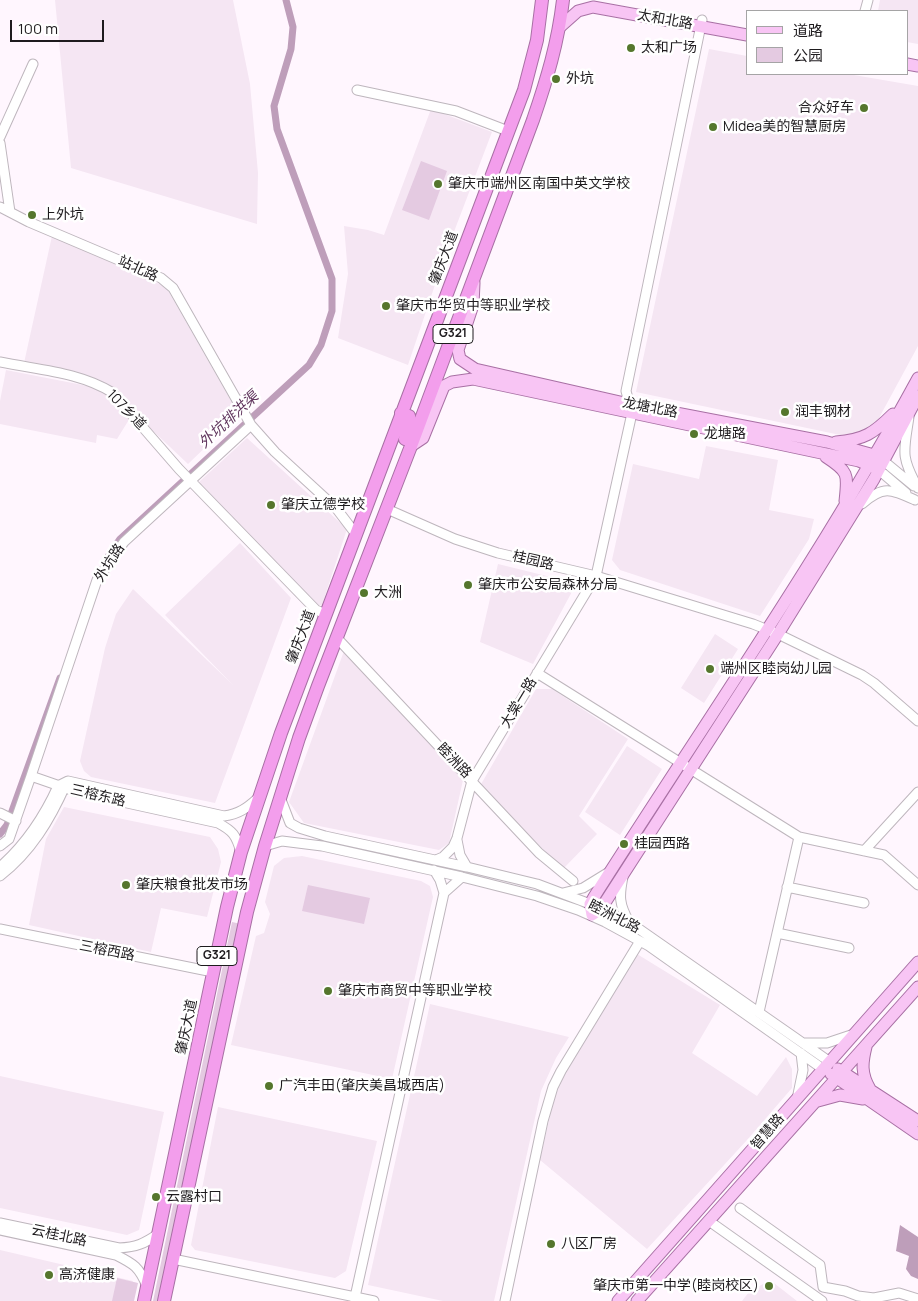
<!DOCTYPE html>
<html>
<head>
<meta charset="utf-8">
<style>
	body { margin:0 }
	#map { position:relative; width:918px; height:1301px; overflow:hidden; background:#fff6fe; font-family:Manrope,"Noto Sans SC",sans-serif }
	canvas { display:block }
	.legend { position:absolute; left:746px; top:10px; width:162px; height:65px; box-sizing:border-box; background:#fff; border:1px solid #a5a4a5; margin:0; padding:6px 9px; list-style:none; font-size:15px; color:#1e1b1e }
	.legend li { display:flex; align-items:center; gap:10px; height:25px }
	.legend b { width:25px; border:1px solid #a5a4a5 }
	.scale { position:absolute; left:10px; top:20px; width:94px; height:22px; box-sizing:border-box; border:2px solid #1e1b1e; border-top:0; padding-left:6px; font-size:15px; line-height:18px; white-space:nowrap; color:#1e1b1e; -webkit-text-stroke:4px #fff; paint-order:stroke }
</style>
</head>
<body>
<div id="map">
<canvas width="918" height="1301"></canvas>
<ul class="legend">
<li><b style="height:6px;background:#f8c5f4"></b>道路</li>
<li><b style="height:14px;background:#e4cae1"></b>公园</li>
</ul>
<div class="scale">100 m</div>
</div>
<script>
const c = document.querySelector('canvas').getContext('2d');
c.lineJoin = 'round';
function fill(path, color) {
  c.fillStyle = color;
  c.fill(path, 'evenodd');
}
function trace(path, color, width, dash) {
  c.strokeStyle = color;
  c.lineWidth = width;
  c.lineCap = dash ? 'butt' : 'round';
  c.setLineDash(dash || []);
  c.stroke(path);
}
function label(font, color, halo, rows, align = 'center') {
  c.font = font + ' Manrope,"Noto Sans SC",sans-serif';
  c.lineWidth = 5;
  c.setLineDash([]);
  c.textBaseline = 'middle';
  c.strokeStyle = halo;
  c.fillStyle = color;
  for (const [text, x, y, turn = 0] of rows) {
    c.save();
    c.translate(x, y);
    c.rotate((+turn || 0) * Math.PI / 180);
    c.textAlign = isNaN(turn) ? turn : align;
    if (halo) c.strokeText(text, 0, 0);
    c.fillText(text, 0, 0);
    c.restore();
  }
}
const built = new Path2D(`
	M55 0H233L250 84 258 173 257 224 71 168Z
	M880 0H918V44L907 42V11H878Z
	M709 49 747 56V74H848L918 86V346L879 418 871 428 845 436 636 392Z
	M431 109 492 132 444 258 408 365 338 338 348 274 344 226 368 230 384 235Z
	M52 236 166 287 239 415 188 464 113 393 24 363Z
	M6 370 98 388 130 418 117 439 97 435 96 443 0 424V401Z
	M247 438 347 529 322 605H314L199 482Z
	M706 446 778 460 769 510 814 519 809 539 760 616 620 570 612 560 633 464 699 479Z
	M240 543 291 598 215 803 91 777 84 771 80 761 105 648 116 614 133 589 233 685 165 615Z
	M498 564 571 582 574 588 533 664 480 642Z
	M715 634 738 649 704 703 681 688Z
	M344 651 463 780 449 843 439 850 304 823 289 802Z
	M536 689H552L628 739 579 816 597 834 563 869 480 786Z
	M627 746 662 769 620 835 585 812Z
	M64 807 210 837 218 849 221 862 207 917 161 908 151 952 29 925 46 839Z
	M302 856 421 881 430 886 433 897 392 1079 231 1045 256 936 264 933 270 914 265 902 274 866 284 858Z
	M637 954 720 1005 692 1053 757 1096 786 1057 792 1069V1088L747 1140 647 1249 540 1160 554 1098 570 1064Z
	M430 1004 569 1037 556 1058 541 1091 494 1301H443L368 1285Z
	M0 1076 164 1112 139 1230 127 1235 0 1208Z
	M218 1107 377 1141 346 1271 335 1278 195 1250 191 1245Z
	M0 1250 133 1281 128 1301H0Z
	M770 1280 797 1301H742L749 1292Z`);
const green = new Path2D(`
	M421 161 447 171 429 220 402 210Z
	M308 885 370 898 364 924 302 911Z
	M232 922 241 924 161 1301H153Z
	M117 1278 138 1283 134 1301H112Z`);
const water = new Path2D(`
	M900 1225 918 1237V1279L911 1276 906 1269 909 1256 896 1251Z`);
const canal = new Path2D(`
	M105 561 120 539 309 365 321 345 332 311V279L277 129 274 106 291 49 293 27 286 0
	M0 834 7 825 60 678`);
const minor = new Path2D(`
	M865 11 868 0
	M357 90 456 111 508 131
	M0 137 33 64
	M0 143 10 212
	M0 207 29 222 161 278 173 288 251 425 275 452 336 508 355 533
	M0 362C38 370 80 372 113 393L179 469 316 610 326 614
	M909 417C904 451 900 456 918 488
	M880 458 914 486
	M879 470 906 493
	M862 504C883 485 891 489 915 500
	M387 509 455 539 498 553 596 576 753 624 778 634 862 675 874 683 918 721
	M337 638 539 853 573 881
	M537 673 799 837 884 855 918 885
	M31 776 97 580 124 542 251 425
	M58 786 68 781 224 816C239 814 247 808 258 798
	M280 797 290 823 299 828 325 836 467 867 537 884 590 904 629 922 830 1062
	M0 813 16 821
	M457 840 460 855 467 867
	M0 846 9 839 31 776 77 792 218 823C233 831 236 835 241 852
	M265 846 282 841 322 846 462 877 537 896 578 910 605 922 649 946 823 1069
	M864 851 918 792
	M436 860 443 857 453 847 457 838 472 781 596 576 632 413 626 391 702 20
	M0 867C26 844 44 817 58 786
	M0 876C31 852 50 820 66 784
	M623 877C619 896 619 904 629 922
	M787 887 864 903
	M444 893 462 877
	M563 893 583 888 609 872
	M0 929 213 972
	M777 933 849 948
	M759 1012 799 837
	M803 1043H827L854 1034
	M797 1099 803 1070 801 1053
	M740 1208 820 1265 823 1287 845 1291 858 1296 874 1298 899 1293 918 1299
	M709 1221 822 1301
	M0 1223 119 1248C136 1247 144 1244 158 1234
	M0 1230 116 1255C134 1264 139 1267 147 1286
	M173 1259 355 1297 444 893 440 880 434 870
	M355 1301V1297L374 1301
	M505 1301 543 1121 553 1087 561 1071 640 941`);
const major = new Path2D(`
	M560 27 578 11 593 7 747 35
	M907 64 918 66
	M474 283 473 305 458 350 460 359 475 369 629 404 827 442 874 455
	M918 378C821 557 703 725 594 897L590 904 592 915 601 909 606 901 778 634 874 479 918 396
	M836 442C864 440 874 433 893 414
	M411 446 423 438 444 386 452 382 473 379 859 461 875 468
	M826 457C849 472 848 474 845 501
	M866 1047C862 1063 861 1074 870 1089
	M838 1069 918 1121
	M831 1074 918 1134
	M818 1101 840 1095 863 1099
	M618 1301 918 962
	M637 1301 918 987`);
const highway = new Path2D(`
	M401 413 409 416 410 424 405 439
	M144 1301 227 907 241 852 281 733 524 90 537 40 542 0
	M164 1301 247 912 265 846 299 738 318 686 411 446 533 120C547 79 558 43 563 0`);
const markers = [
	[631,48,5,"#55762d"],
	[556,79,5,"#55762d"],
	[864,108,5,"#55762d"],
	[713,127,5,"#55762d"],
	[438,184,5,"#55762d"],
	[32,215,5,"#55762d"],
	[386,306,5,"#55762d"],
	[785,412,5,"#55762d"],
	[694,434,5,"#55762d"],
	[271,505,5,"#55762d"],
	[468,585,5,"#55762d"],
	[364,593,5,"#55762d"],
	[710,669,5,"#55762d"],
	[624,844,5,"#55762d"],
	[126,885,5,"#55762d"],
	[328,991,5,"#55762d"],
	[269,1086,5,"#55762d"],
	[156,1197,5,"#55762d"],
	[551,1244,5,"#55762d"],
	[49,1275,5,"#55762d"],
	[769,1286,5,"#55762d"]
];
const shields = [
	[453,334,40],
	[217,956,40]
];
const shieldNames = [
	["G321",453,334],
	["G321",217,956]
];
const streetNames = [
	["太和北路",665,20,10],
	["肇庆大道",444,258,-69],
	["站北路",138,269,24],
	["龙塘北路",650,408,11],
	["107乡道",126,410,46],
	["桂园路",533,561,13],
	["外坑路",110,563,-57],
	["肇庆大道",301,637,-69],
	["大棠一路",519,703,-59],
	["睦洲路",454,761,46],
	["三榕东路",98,796,13],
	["睦洲北路",614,917,27],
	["三榕西路",107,951,11],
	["肇庆大道",187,1027,-78],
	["智慧路",768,1132,-49],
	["云桂北路",59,1236,12]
];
const poiNames = [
	["太和广场",641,48],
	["外坑",566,79],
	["合众好车",854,108,"right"],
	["Midea美的智慧厨房",723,127],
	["肇庆市端州区南国中英文学校",448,184],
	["上外坑",42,215],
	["肇庆市华贸中等职业学校",396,306],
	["润丰钢材",795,412],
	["龙塘路",704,434],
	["肇庆立德学校",281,505],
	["肇庆市公安局森林分局",478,585],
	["大洲",374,593],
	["端州区睦岗幼儿园",720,669],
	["桂园西路",634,844],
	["肇庆粮食批发市场",136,885],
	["肇庆市商贸中等职业学校",338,991],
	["广汽丰田(肇庆美昌城西店)",279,1086],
	["云露村口",166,1197],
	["八区厂房",561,1244],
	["高济健康",59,1275],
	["肇庆市第一中学(睦岗校区)",759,1286,"right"]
];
const waterNames = [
	["外坑排洪渠",229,420,-43]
];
fill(built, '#f5e6f3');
fill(green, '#e4cae1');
fill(water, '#be9eba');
trace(canal, '#be9eba', 7);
trace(minor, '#beb6bd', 11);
trace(major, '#a870a4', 13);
trace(highway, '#a870a4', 14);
trace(minor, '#fff', 9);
trace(major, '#f8c5f4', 11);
trace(highway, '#f39eec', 12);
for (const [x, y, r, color] of markers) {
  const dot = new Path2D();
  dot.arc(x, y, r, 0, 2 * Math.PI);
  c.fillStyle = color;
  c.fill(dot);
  trace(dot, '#fff', 2);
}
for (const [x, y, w] of shields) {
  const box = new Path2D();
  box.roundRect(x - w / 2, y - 9.5, w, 19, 4);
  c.fillStyle = '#fff';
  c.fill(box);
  trace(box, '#1e1b1e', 1);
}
label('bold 12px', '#1e1b1e', null, shieldNames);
label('14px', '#1e1b1e', '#fff', streetNames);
label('14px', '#1e1b1e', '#fff', poiNames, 'left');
label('italic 15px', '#61365e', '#fff', waterNames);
</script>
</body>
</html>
